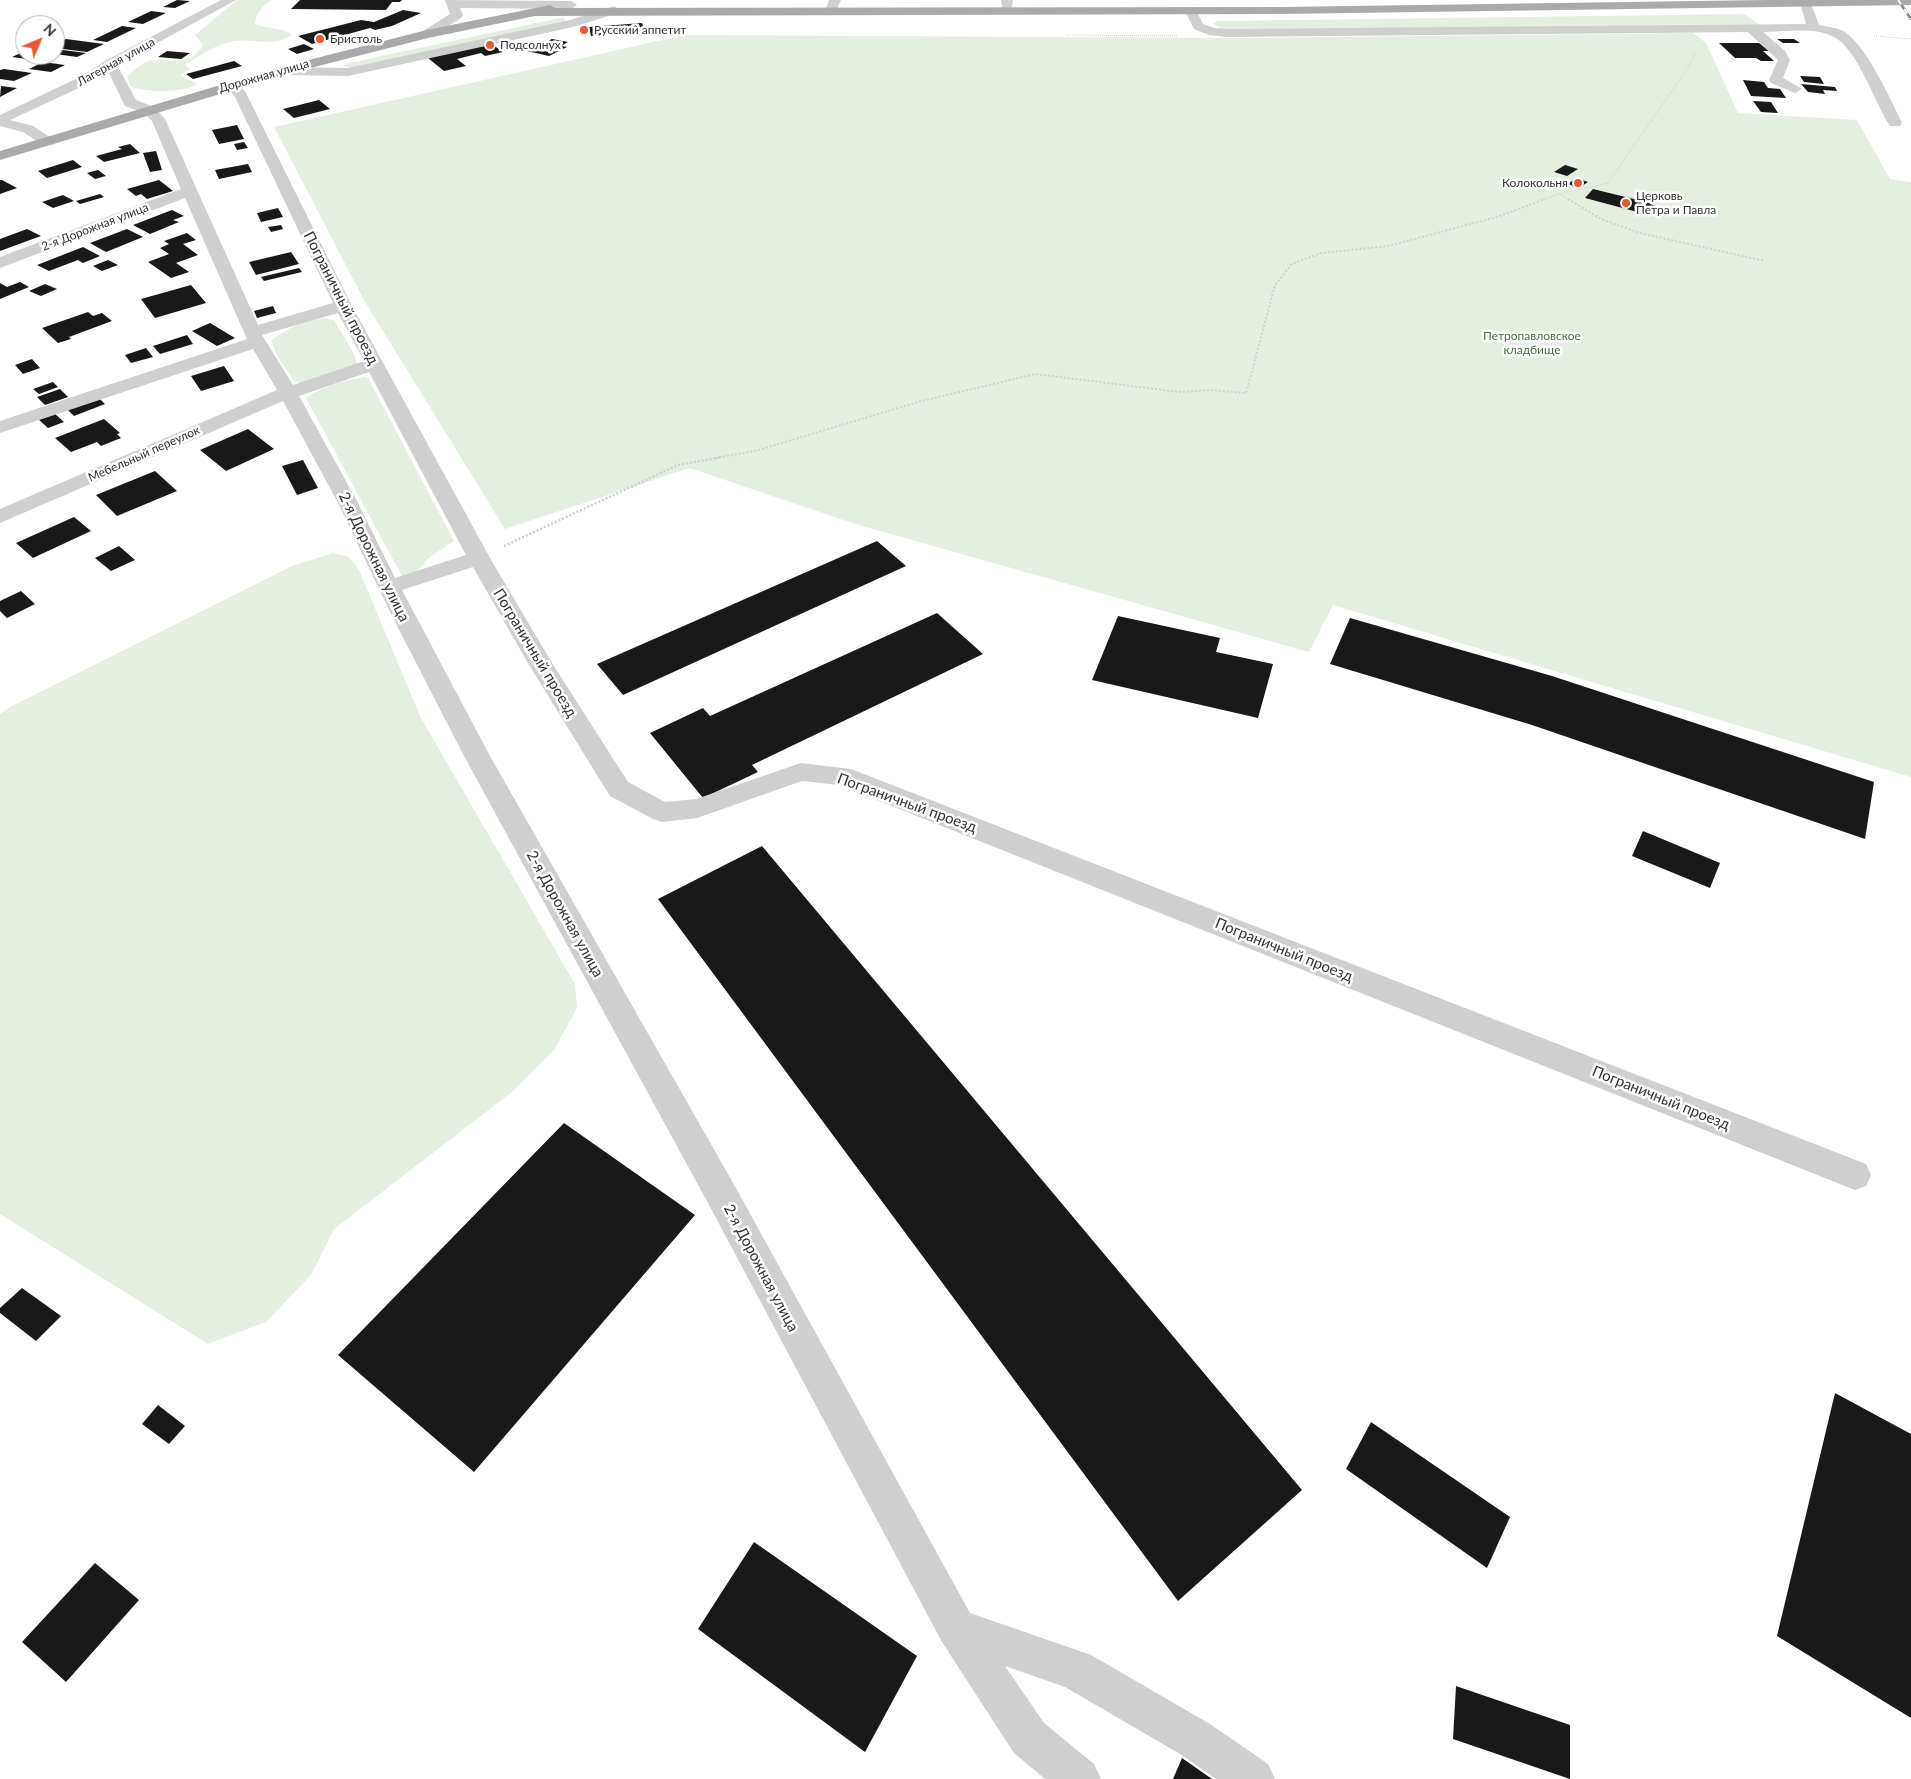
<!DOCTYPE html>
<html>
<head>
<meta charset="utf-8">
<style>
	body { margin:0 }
	#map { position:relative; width:1911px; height:1779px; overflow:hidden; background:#fff; font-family:Lato,sans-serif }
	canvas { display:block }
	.north { position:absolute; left:15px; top:15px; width:50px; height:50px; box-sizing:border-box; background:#fff; border:1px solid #adadad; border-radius:50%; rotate:45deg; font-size:14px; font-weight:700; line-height:20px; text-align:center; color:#323232 }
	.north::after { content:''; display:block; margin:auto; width:18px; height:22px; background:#ea5833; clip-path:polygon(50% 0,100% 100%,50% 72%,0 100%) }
</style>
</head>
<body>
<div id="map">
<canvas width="1911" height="1779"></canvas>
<div class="north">N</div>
</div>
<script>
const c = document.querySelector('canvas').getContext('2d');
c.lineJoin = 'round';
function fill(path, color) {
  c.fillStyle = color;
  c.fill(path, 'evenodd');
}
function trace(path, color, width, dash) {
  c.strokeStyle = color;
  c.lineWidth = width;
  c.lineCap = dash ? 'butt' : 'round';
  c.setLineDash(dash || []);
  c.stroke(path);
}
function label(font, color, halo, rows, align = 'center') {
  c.font = font + ' Lato,sans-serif';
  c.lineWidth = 5;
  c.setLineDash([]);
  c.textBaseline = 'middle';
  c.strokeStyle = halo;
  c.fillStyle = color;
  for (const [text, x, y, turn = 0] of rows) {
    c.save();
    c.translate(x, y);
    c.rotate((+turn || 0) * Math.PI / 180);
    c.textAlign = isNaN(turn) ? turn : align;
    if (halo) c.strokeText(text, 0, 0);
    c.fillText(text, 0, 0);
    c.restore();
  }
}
const green = new Path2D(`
	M237 0H271C263 5 255 14 255 24 266 29 285 28 292 35 274 48 255 38 235 41 216 44 201 55 185 65L190 69 180 75C185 79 193 80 197 84 186 93 143 93 130 86L127 76C132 72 139 65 146 62 165 54 188 72 203 45L195 35Z
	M1744 14 1762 26 1221 29 1213 24 1218 21Z
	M560 18H564L566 22 352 68 342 66 349 63Z
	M1693 33 1706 43 1738 113 1857 120 1890 179 1911 182V777L1333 605 1309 652 855 524 690 468 505 529 365 302 274 127 685 35 1242 38Z
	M325 318 334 320 353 352 357 364 303 383 295 382 278 357 271 341C287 327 305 321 325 318Z
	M364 377 368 378 454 541 430 557 414 574 403 578 306 398C322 386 344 381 364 377Z
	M333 553 349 557 359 570 421 718 575 984 577 1008 554 1050 512 1092 334 1229 311 1275 266 1322 208 1344 0 1214V714L10 707 292 566Z`);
const building = new Path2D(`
	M177 0 190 1 175 8 163 7Z
	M300 0H402L400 2H392L386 10 291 9Z
	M403 10 421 13 392 26 375 30 370 28 312 44 298 36 361 20 374 22Z
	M151 11 166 13 143 24 128 22Z
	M642 23 645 32 591 36 589 27Z
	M122 26 136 28 107 42 93 40Z
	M66 39 104 44 87 52 55 48V44Z
	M552 39 568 42 561 46 567 47 549 56 527 51Z
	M1777 39H1794L1800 43H1783Z
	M489 42 503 52 485 56 481 53 457 59 466 66 444 71 423 54Z
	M1719 43H1759L1769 51H1763L1774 61H1761L1756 58H1735Z
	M304 44 314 49 297 54 288 49Z
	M55 49 86 53 77 57 55 54Z
	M25 51V55H46L34 60 12 57Z
	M167 51 190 53 181 59 158 57Z
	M234 61 242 66 193 79 186 74Z
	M43 62 65 65 51 72 29 69Z
	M4 69 32 73 14 81 0 79V70Z
	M1800 76 1820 77 1824 84 1804 82Z
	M1743 80 1764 82 1768 88 1780 89 1786 98 1751 96Z
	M1801 84 1835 87 1837 91 1823 90 1825 94 1808 92Z
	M1 86 17 88 0 97Z
	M319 100 330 109 294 118 283 109Z
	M1753 101 1771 102 1778 113 1761 112Z
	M237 125 244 139 219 144 212 130Z
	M244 142 248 148 237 150 234 144Z
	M130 144 140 153 104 162 96 156 122 149 118 147Z
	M156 151 162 170 150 172 143 153Z
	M73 160 82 167 47 178 38 171Z
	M248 164 252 172 219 179 215 170Z
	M1565 165 1578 169 1567 176 1554 172Z
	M98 170 106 176 95 179 87 173Z
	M1576 178 1588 182 1579 188 1568 184Z
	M0 180H2L17 188 0 194Z
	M159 180 173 191 147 199 141 194 136 196 127 189Z
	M1593 189 1646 202 1656 206 1659 210 1655 213 1645 214 1585 198Z
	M100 194 104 197 80 204 76 201Z
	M63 195 74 201 53 208 42 202Z
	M278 208 283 217 261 222 257 213Z
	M172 210 184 216 173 220 179 222 150 234 133 225Z
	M281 225 283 229 271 232 268 227Z
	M27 229 41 236 0 251V239Z
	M127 229 143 237 106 252 90 243Z
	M187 233 196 240 183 244 198 255 176 263 189 272 171 278 148 262 169 254 160 248 169 244 164 241Z
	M83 247 100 256 83 263 78 260 49 271 37 265Z
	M291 252 299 264 256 275 249 262Z
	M108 260 118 265 102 271 93 266Z
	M299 268 302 272 264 281 261 277Z
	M20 282 29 287 0 299V283L7 287Z
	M45 284 57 289 41 296 29 291Z
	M191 285 206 303 155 318 141 299Z
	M273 306 276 313 257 318 254 311Z
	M88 312 93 316 102 313 112 321 69 337 71 339 58 343 42 328Z
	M210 323 235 338 217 346 192 331Z
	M187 335 193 344 160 354 153 346Z
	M146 348 153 357 131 363 125 355Z
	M32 359 40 368 23 374 15 365Z
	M224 366 234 381 201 391 191 376Z
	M53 382 58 387 39 394 33 389Z
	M60 389 68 397 45 405 37 397Z
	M99 398 105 404 74 416 68 410Z
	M54 413 64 422 48 428 38 419Z
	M104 419 120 433 117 434 121 438 101 446 97 442 71 452 55 438Z
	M248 429 274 449 226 471 200 450Z
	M303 460 318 488 297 495 282 466Z
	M155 471 177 491 117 516 96 495Z
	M74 517 91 531 33 558 16 543Z
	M877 541 906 566 623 695 597 664Z
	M119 546 135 560 111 571 95 558Z
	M21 591 35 604 7 618 0 611V601Z
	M937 613 983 654 752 765 758 772 703 798 650 733 703 708 710 716Z
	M1118 616 1220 638 1216 652 1273 664 1258 718 1092 680Z
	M1350 618 1552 676 1874 782 1865 839 1532 725 1330 664Z
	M1643 831 1720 863 1710 888 1632 856Z
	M762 846 1302 1490 1178 1601 658 899Z
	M564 1123 695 1215 474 1472 338 1355Z
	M22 1288 61 1316 36 1341 0 1313V1308Z
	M1835 1393 1911 1434V1718L1777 1636Z
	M158 1405 185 1426 169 1444 142 1424Z
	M1371 1422 1510 1517 1487 1568 1346 1469Z
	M754 1542 917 1656 865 1752 698 1629Z
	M95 1563 139 1600 66 1682 22 1642Z
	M1456 1686 1570 1725V1779L1453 1739Z
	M1182 1758 1212 1779H1173Z`);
const pathFar2 = new Path2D(`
	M1066 35 1177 36
	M1874 36 1911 39
	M1560 194 1570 200
	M1542 200 1559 194 1608 183 1685 72 1695 56 1693 51`);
const pathFar1 = new Path2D(`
	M1568 199 1601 219 1640 233 1765 261
	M715 458 755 451 918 402 1035 374 1179 392 1211 390 1246 393 1275 285 1292 264 1321 253 1388 246 1497 217 1545 199`);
const path = new Path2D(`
	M504 546 678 465 722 457`);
const minor = new Path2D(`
	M221 0H236L117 65 136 100 154 107 165 119 258 325 333 303 235 97 225 85 227 82H237L246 93 352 306 490 558 552 663 628 782 665 802 696 799 801 763 851 769 1866 1164 1871 1175 1866 1186 1855 1190 839 785 802 781 697 818 662 822 653 819 610 796 529 665 473 567 402 590 490 756 732 1181 970 1613 1091 1655 1210 1724 1268 1764 1275 1779H1216L1180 1754 1065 1687 1005 1666 1044 1723 1094 1764 1101 1779H1045L1014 1753 942 1642 708 1203 464 756 393 618 337 501 283 401 0 523V509L277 390 253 349 0 433V421L247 339 185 198 0 268V257L181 189 152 121 144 113 125 106 108 71 92 82 10 120 33 126 53 139 55 142 53 145H43L23 132 0 126V115L82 76 105 61ZM338 313 364 361 293 385 262 335ZM369 372 466 555 395 578 357 501 299 396Z
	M445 0 571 1 577 5 571 9 460 8 463 15 461 18 431 37H423L421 34 423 31 450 14Z
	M829 0H841L835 14H827L825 11Z
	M1001 0H1013L1011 14H1003Z
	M1787 0 1810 1 1819 25C1827 27 1837 27 1845 32 1867 47 1890 98 1902 123L1900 126H1890C1875 104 1857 46 1832 36 1812 27 1784 32 1763 32L1785 51 1790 60 1783 78 1802 89 1795 93 1771 83 1769 80 1778 60 1748 32 1226 37 1209 35 1194 29 1185 11 1187 8H1195L1203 24 1215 28 1226 29 1806 24 1801 6 1789 3Z
	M614 6 620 10 618 13 573 27 348 76 282 75 275 71 282 67 348 68 570 20Z`);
const major = new Path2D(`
	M1766 0H1911V5L1281 14 535 16 428 38 287 74 0 160V151L277 68 427 30 550 5 555 8 1281 7Z`);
const rail = new Path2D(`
	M1898 0 1911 19`);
const markers = [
	[584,30,5,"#ea5833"],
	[320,39,5,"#ea5833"],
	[490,45,5,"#ea5833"],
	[1578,183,5,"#ea5833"],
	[1626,203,5,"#ea5833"]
];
const farPoinames = [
	["Русский аппетит",594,30],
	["Бристоль",330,39],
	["Подсолнух",500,45],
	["Колокольня",1568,183,"right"],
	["Церковь",1636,196],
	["Петра и Павла",1636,210]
];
const farStreetnames = [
	["Лагерная улица",116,62,-29],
	["Дорожная улица",264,76,-16],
	["2-я Дорожная улица",95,227,-21],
	["Мебельный переулок",144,454,-24]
];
const farParknames = [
	["Петропавловское",1532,336],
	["кладбище",1532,350]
];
const streetNames = [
	["Пограничный проезд",341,298,63],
	["2-я Дорожная улица",374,557,64],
	["Пограничный проезд",535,653,59],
	["Пограничный проезд",907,803,20],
	["2-я Дорожная улица",565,914,61],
	["Пограничный проезд",1284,950,22],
	["Пограничный проезд",1661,1098,22],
	["2-я Дорожная улица",761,1268,62]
];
fill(green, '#e4efe1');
fill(building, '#191919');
trace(pathFar2, '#cfcfcf', 1, [1, 1]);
trace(pathFar1, '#cfcfcf', 2, [2, 2]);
trace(path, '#cfcfcf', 2.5, [2, 2]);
fill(minor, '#cfcfcf');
fill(major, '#aaa');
trace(rail, '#878787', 2.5);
trace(rail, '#fff', 2, [5.5]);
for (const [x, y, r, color] of markers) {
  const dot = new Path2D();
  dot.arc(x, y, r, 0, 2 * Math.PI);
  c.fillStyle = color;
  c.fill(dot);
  trace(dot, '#fff', 2);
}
label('12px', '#323232', '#fff', farPoinames, 'left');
label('12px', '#323232', '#fff', farStreetnames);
label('12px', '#47703d', '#fff', farParknames);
label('15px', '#323232', '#fff', streetNames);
</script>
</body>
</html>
